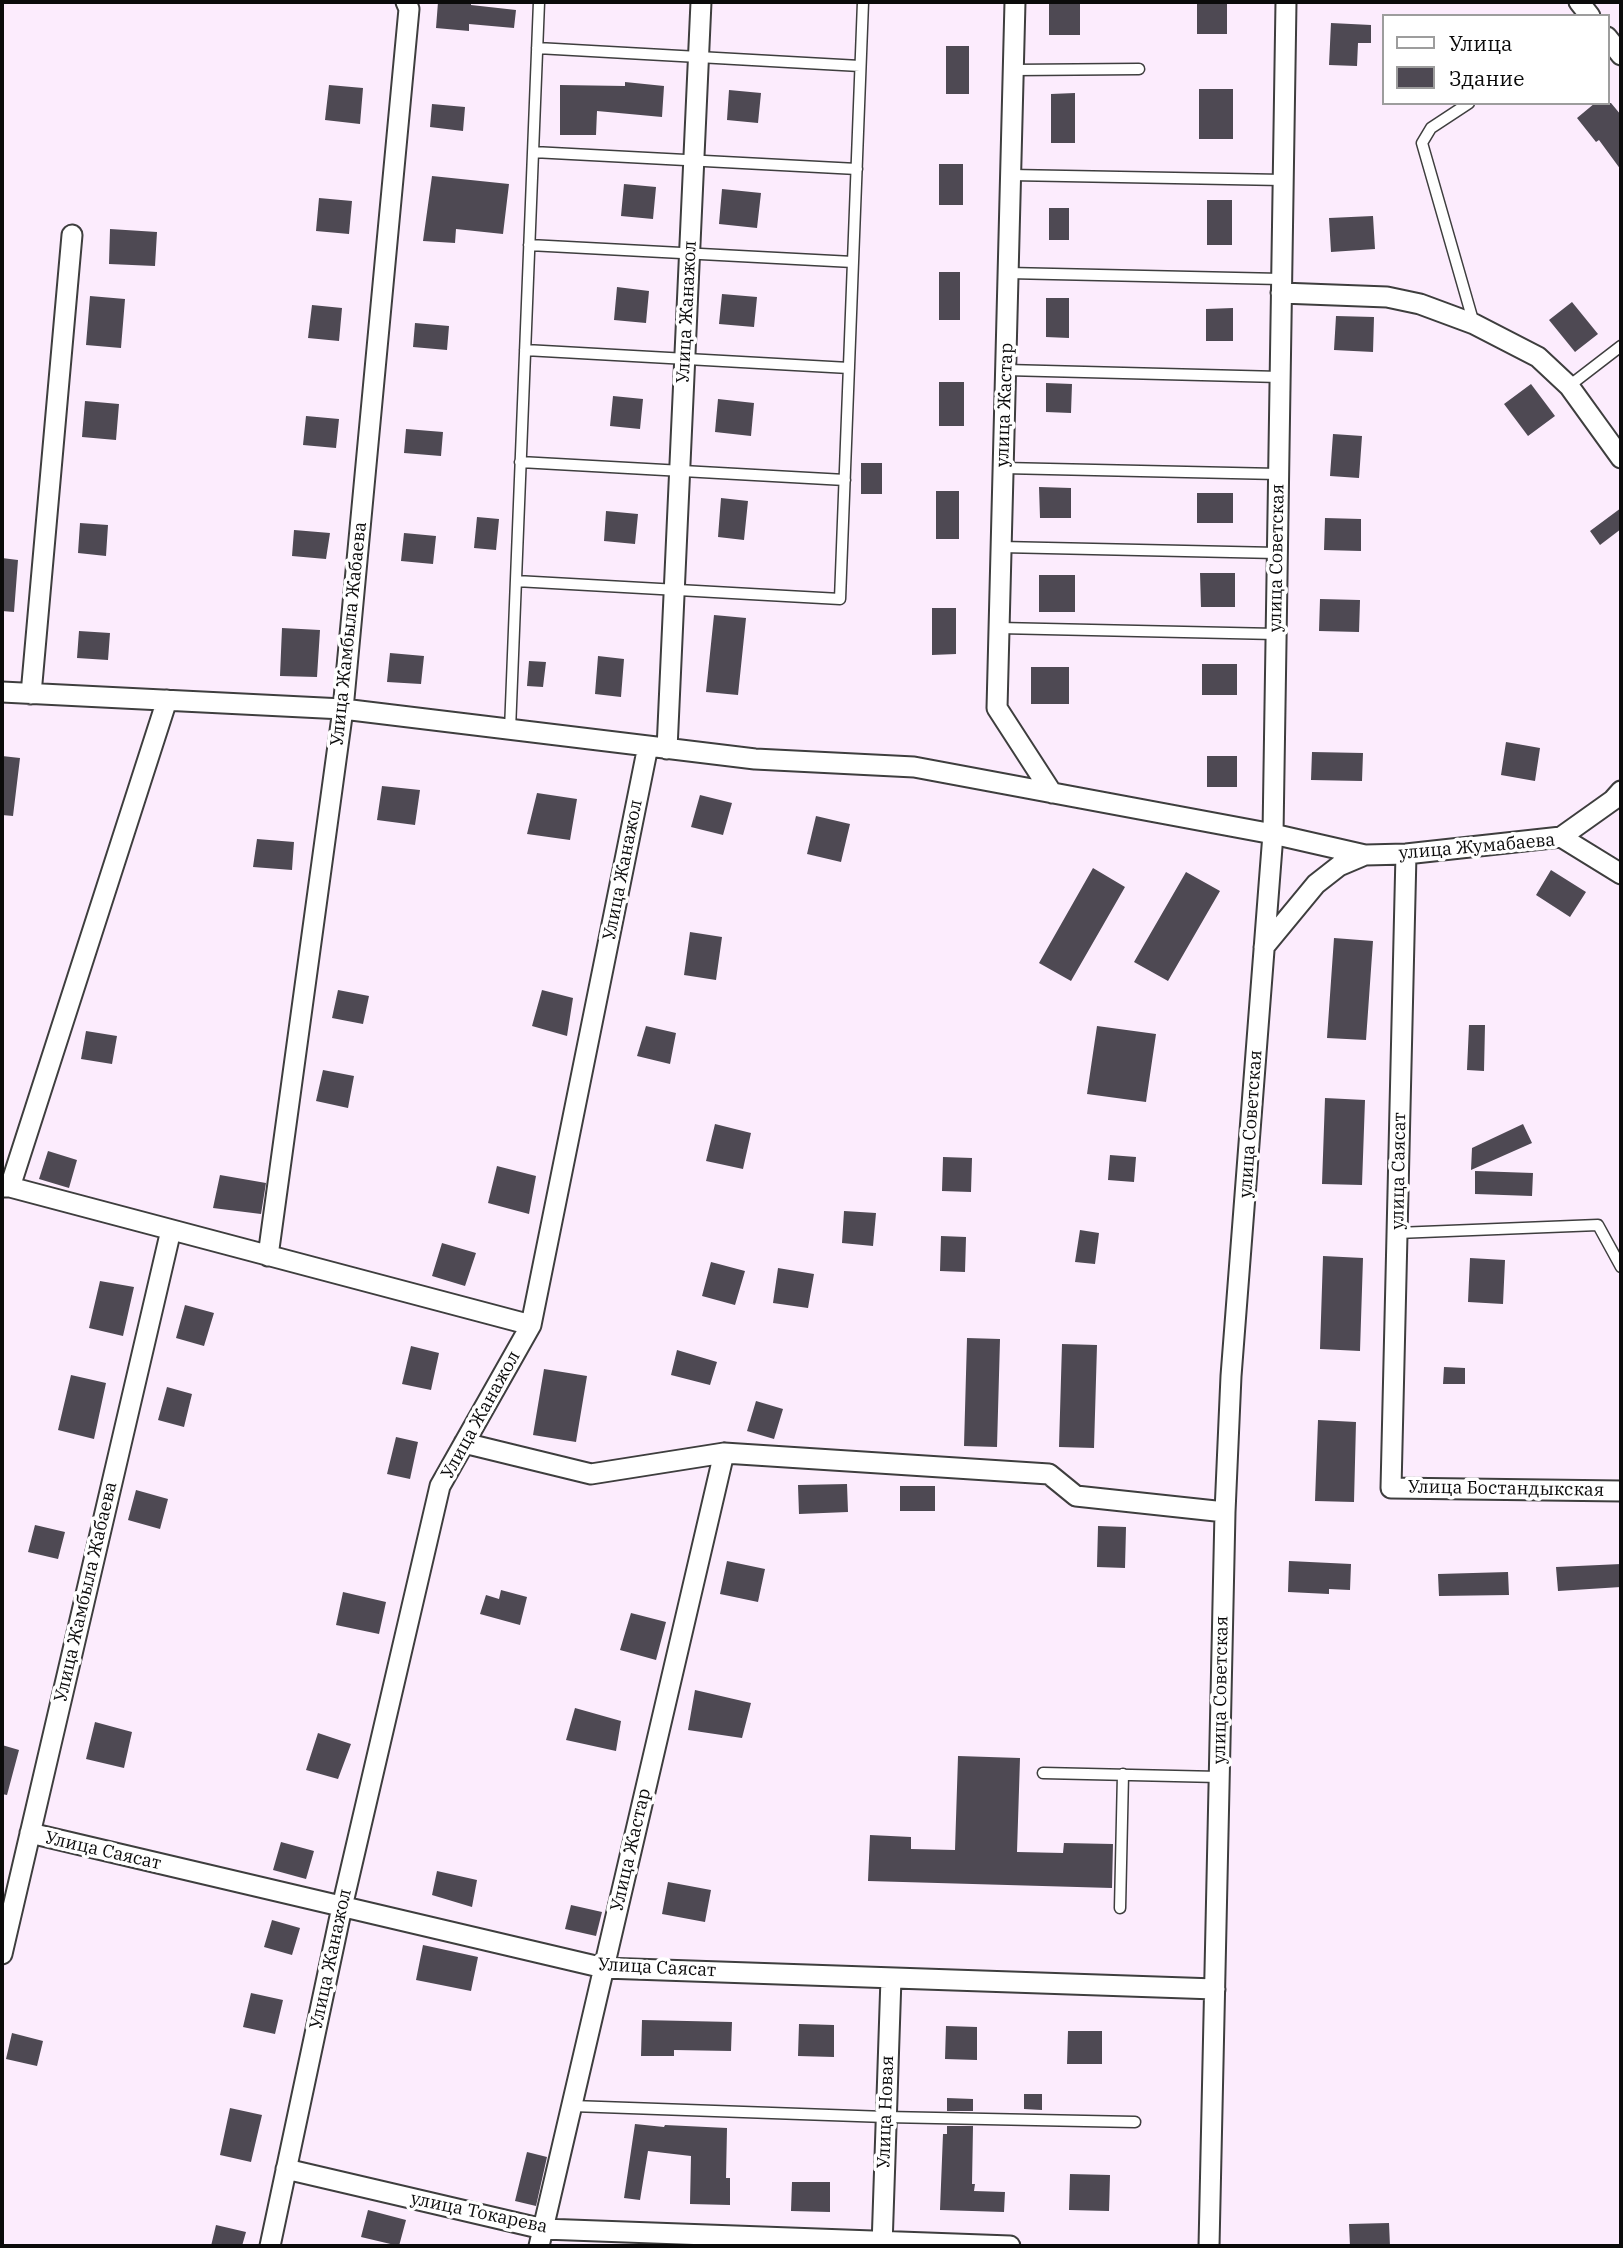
<!DOCTYPE html>
<html>
<head>
<meta charset="utf-8">
<style>
	body { margin:0 }
	#map { position:relative; width:1623px; height:2248px; overflow:hidden; background:#fcecfd; font-family:"IBM Plex Serif",serif }
	canvas { display:block }
	.frame { position:absolute; inset:0; border:4px solid #0b0b0b; pointer-events:none }
	.legend { position:absolute; left:1382px; top:14px; width:228px; height:91px; box-sizing:border-box; background:#fff; border:2px solid #9d9d9d; margin:0; padding:9px 12px; list-style:none; font-size:21px; color:#0b0b0b }
	.legend li { display:flex; align-items:center; gap:14px; height:35px }
	.legend b { width:35px; border:2px solid #9d9d9d }
</style>
</head>
<body>
<div id="map">
<canvas width="1623" height="2248"></canvas>
<div class="frame"></div>
<ul class="legend">
<li><b style="height:9px;background:#fff"></b>Улица</li>
<li><b style="height:19px;background:#4e4953"></b>Здание</li>
</ul>
</div>
<script>
const c = document.querySelector('canvas').getContext('2d');
c.lineJoin = 'round';
function fill(path, color) {
  c.fillStyle = color;
  c.fill(path, 'evenodd');
}
function trace(path, color, width, dash) {
  c.strokeStyle = color;
  c.lineWidth = width;
  c.lineCap = dash ? 'butt' : 'round';
  c.setLineDash(dash || []);
  c.stroke(path);
}
function label(font, color, halo, rows, align = 'center') {
  c.font = font + ' "IBM Plex Serif",serif';
  c.lineWidth = 7;
  c.setLineDash([]);
  c.textBaseline = 'middle';
  c.strokeStyle = halo;
  c.fillStyle = color;
  for (const [text, x, y, turn = 0] of rows) {
    c.save();
    c.translate(x, y);
    c.rotate((+turn || 0) * Math.PI / 180);
    c.textAlign = isNaN(turn) ? turn : align;
    if (halo) c.strokeText(text, 0, 0);
    c.fillText(text, 0, 0);
    c.restore();
  }
}
const building = new Path2D(`
	M438 2H471V5L516 10 514 28 469 24V31L436 28Z
	M1049 2H1080V35H1049Z
	M1197 2H1227V34H1197Z
	M1331 23 1371 25V43H1358L1357 66 1329 65Z
	M946 46H969V94H946Z
	M625 82 664 86 662 117 597 111 596 135H560V85L625 86Z
	M329 85 363 88 360 124 325 120Z
	M1199 89H1233V139H1199Z
	M729 90 761 93 758 123 727 120Z
	M1075 93V143H1051V94Z
	M1595 103H1611L1621 115V170L1599 140 1596 142 1577 118Z
	M432 104 465 107 463 131 430 127Z
	M939 164H963V205H939Z
	M432 176 509 184 503 234 456 229 455 243 423 241Z
	M624 184 656 187 653 219 621 216Z
	M722 189 761 193 757 228 719 224Z
	M319 198 352 201 349 234 316 231Z
	M1207 200H1232V245H1207Z
	M1049 208H1069V240H1049Z
	M1373 216 1375 249 1331 252 1329 218Z
	M110 229 157 232 155 266 109 264Z
	M939 272H960V320H939Z
	M617 287 649 291 646 323 614 320Z
	M722 294 757 297 754 327 719 324Z
	M90 296 125 299 121 348 86 345Z
	M1046 298H1069V338L1046 337Z
	M1572 302 1598 334 1575 352 1549 320Z
	M312 305 342 308 339 341 308 338Z
	M1233 308V341H1206V309Z
	M1336 316 1374 317 1373 352 1334 350Z
	M415 323 449 326 447 350 413 347Z
	M939 382H964V426H939Z
	M1046 383 1072 384 1071 413 1046 412Z
	M1531 384 1555 416 1528 436 1504 404Z
	M613 396 643 399 640 429 610 426Z
	M718 399 754 403 751 436 715 432Z
	M85 401 119 404 116 440 82 437Z
	M306 416 339 419 336 448 303 445Z
	M406 429 443 432 441 456 404 453Z
	M1333 434 1362 436 1359 478 1330 476Z
	M861 463H882V494H861Z
	M1039 487 1071 488V518H1040Z
	M936 491H959V539H936Z
	M1197 493H1233V523H1197Z
	M721 498 748 501 744 540 718 537Z
	M1621 508V529L1600 545 1590 531Z
	M606 511 638 514 635 544 604 541Z
	M477 517 499 519 496 550 474 548Z
	M1325 518 1361 519V551L1324 550Z
	M80 523 108 525 106 556 78 553Z
	M294 530 330 533 326 559 292 556Z
	M404 533 436 536 433 564 401 561Z
	M2 558 18 560 14 612 2 611Z
	M1200 573H1235V607H1201Z
	M1039 575H1075V612H1039Z
	M1320 599 1360 600 1359 632 1319 631Z
	M932 608H956V654L932 655Z
	M714 615 746 618 738 695 706 692Z
	M282 628 320 630 317 677 280 676Z
	M79 631 110 633 108 660 77 658Z
	M390 653 424 656 421 684 387 682Z
	M598 656 624 659 621 697 595 694Z
	M529 661 546 662 543 687 527 686Z
	M1202 664H1237V695H1202Z
	M1031 667H1069V704H1031Z
	M1506 742 1540 748 1535 781 1501 775Z
	M1312 752 1363 753 1362 781 1311 780Z
	M2 756 20 758 13 816 2 815Z
	M1207 756H1237V787H1207Z
	M382 786 420 790 415 825 377 820Z
	M537 793 577 799 570 840 527 834Z
	M700 795 732 803 723 835 691 827Z
	M816 816 850 824 841 862 807 854Z
	M257 839 294 842 292 870 253 867Z
	M1093 868 1125 887 1071 981 1039 963Z
	M1551 870 1586 892 1570 917 1536 895Z
	M1186 872 1220 891 1168 981 1134 962Z
	M690 932 722 937 716 980 684 975Z
	M1334 938 1373 941 1366 1040 1327 1038Z
	M338 990 369 996 363 1024 332 1018Z
	M542 990 573 998 567 1036 532 1026Z
	M1469 1025H1485L1484 1071 1467 1070Z
	M646 1026 676 1033 670 1064 637 1056Z
	M1097 1026 1156 1034 1146 1102 1087 1094Z
	M86 1031 117 1036 112 1064 81 1059Z
	M323 1070 354 1076 348 1108 316 1101Z
	M1325 1098 1365 1100 1362 1185 1322 1184Z
	M715 1124 751 1133 743 1169 706 1161Z
	M1523 1124 1532 1143 1471 1170 1472 1148Z
	M48 1151 77 1160 69 1188 39 1179Z
	M1110 1155 1136 1157 1134 1182 1108 1180Z
	M943 1157 972 1158 971 1192 942 1191Z
	M497 1166 536 1176 529 1214 488 1203Z
	M1475 1171 1533 1173 1532 1196 1475 1194Z
	M220 1175 266 1183 261 1214 213 1208Z
	M844 1211 876 1213 873 1246 842 1243Z
	M1080 1230 1099 1233 1095 1264 1075 1262Z
	M941 1236 966 1237 965 1272 940 1271Z
	M442 1243 476 1253 465 1286 432 1276Z
	M1323 1256 1363 1258 1360 1351 1320 1349Z
	M1470 1258 1505 1260 1503 1304 1468 1302Z
	M711 1262 745 1271 735 1305 702 1296Z
	M778 1268 814 1274 808 1308 773 1303Z
	M100 1281 134 1287 123 1336 89 1328Z
	M185 1305 214 1313 204 1346 176 1338Z
	M967 1338 1000 1339 997 1447 964 1446Z
	M1062 1344 1097 1345 1094 1448 1059 1447Z
	M411 1346 439 1353 431 1390 402 1384Z
	M677 1350 717 1362 710 1385 671 1375Z
	M1444 1367 1465 1368V1384H1443Z
	M544 1369 587 1376 576 1442 533 1435Z
	M71 1375 106 1383 94 1439 58 1430Z
	M167 1387 192 1394 184 1427 158 1420Z
	M756 1401 783 1409 774 1439 747 1431Z
	M1318 1420 1356 1422 1354 1502 1315 1501Z
	M396 1437 418 1442 410 1479 387 1474Z
	M847 1484 848 1512 799 1514 798 1485Z
	M900 1486H935V1511H900Z
	M136 1490 168 1499 160 1529 128 1520Z
	M35 1525 65 1532 58 1559 28 1552Z
	M1098 1526 1126 1527 1125 1568 1097 1567Z
	M727 1561 765 1569 758 1602 720 1594Z
	M1289 1561 1351 1564 1350 1590 1329 1589V1594L1288 1592Z
	M1621 1564V1587L1558 1591 1556 1567Z
	M1508 1572 1509 1595 1439 1596 1438 1574Z
	M501 1590 527 1597 520 1625 480 1614 486 1595 499 1599Z
	M343 1592 386 1602 379 1634 336 1625Z
	M631 1613 666 1622 656 1660 620 1650Z
	M695 1690 751 1703 742 1738 688 1730Z
	M575 1708 621 1721 616 1751 566 1740Z
	M95 1722 132 1732 124 1768 86 1759Z
	M318 1733 351 1744 338 1779 306 1770Z
	M2 1745 19 1750 7 1795 2 1794Z
	M958 1756 1020 1758 1017 1852 1063 1853 1064 1843 1113 1844 1112 1888 868 1881 870 1835 911 1837V1849L955 1850Z
	M281 1842 314 1851 306 1879 273 1870Z
	M437 1871 477 1880 472 1907 432 1895Z
	M668 1882 711 1890 705 1922 662 1914Z
	M571 1905 602 1912 596 1936 565 1929Z
	M272 1920 300 1928 292 1955 264 1947Z
	M423 1945 478 1957 471 1991 416 1980Z
	M251 1993 283 2000 275 2034 243 2027Z
	M642 2020 732 2022 731 2051 674 2050V2056H641Z
	M799 2024 834 2025V2057L798 2056Z
	M946 2026 977 2027V2060L945 2059Z
	M1068 2031H1102V2064H1067Z
	M12 2033 43 2041 37 2066 6 2059Z
	M1024 2094H1042V2110L1024 2109Z
	M947 2098 973 2099V2111H947Z
	M230 2108 262 2115 251 2162 220 2155Z
	M635 2124 664 2127 665 2125 727 2128 726 2178H730V2205L690 2204 691 2156 648 2151 640 2200 624 2198Z
	M947 2126H973L972 2184H975L974 2191 1005 2192 1004 2212 940 2210 943 2134H947Z
	M527 2152 547 2157 536 2206 515 2201Z
	M1070 2174 1110 2175 1109 2211 1069 2210Z
	M792 2182H830V2212L791 2211Z
	M368 2210 406 2220 399 2246 361 2237Z
	M1389 2223 1390 2246H1350L1349 2224Z
	M216 2225 246 2232 242 2246H211Z`);
const service = new Path2D(`
	M537 48 860 66
	M1013 70 1139 69
	M1469 103 1431 128 1422 143 1474 324
	M533 152 857 169
	M1011 175 1283 180
	M529 245 853 262
	M1008 273 1281 279
	M525 350 849 368
	M1006 370 1280 377
	M1569 386 1621 346
	M520 462 845 480
	M1003 468 1278 474
	M1001 547 1277 553
	M516 581 840 599 863 2
	M999 628 1276 634
	M510 730 539 2
	M1397 1233 1598 1225 1621 1267
	M1043 1773 1219 1777
	M1120 1908 1123 1774
	M572 2106 886 2117 1135 2122`);
const minor = new Path2D(`
	M1015 2 997 708 1052 793
	M1579 2 1590 16
	M1607 37 1621 55
	M1281 293 1387 297 1420 304 1474 324 1538 357 1569 386 1621 458
	M2 692 343 709 755 759 914 767 1273 834 1365 855 1406 854 1561 837 1621 874
	M31 694 72 235
	M667 749 701 2
	M1561 837 1613 800 1621 791
	M1406 854 1391 1488 1621 1491
	M1264 947 1316 884 1339 866 1365 855
	M2 1187H10L531 1325
	M10 1187 167 700
	M268 1256 343 709 409 9 406 2
	M464 1443 591 1474 724 1453 1049 1474 1076 1496 1225 1512
	M30 1833 604 1968 1215 1989
	M2 1954 171 1230
	M286 2169 543 2229 1010 2246
	M270 2246 342 1907 440 1486 531 1325 648 746
	M539 2246 724 1453
	M882 2246 891 1978
	M1209 2246 1225 1512 1231 1376 1273 834 1286 2`);
const streetNames = [
	["Улица Жанажол",687,312,-87],
	["улица Жастар",1005,405,-88],
	["улица Советская",1277,558,-89],
	["Улица Жамбыла Жабаева",349,634,-84],
	["улица Жумабаева",1477,847,-5],
	["Улица Жанажол",623,870,-79],
	["улица Советская",1251,1124,-86],
	["улица Саясат",1399,1171,-89],
	["Улица Жанажол",481,1415,-61],
	["Улица Бостандыкская",1506,1489,1],
	["Улица Жамбыла Жабаева",86,1592,-77],
	["улица Советская",1221,1690,-89],
	["Улица Жастар",631,1850,-77],
	["Улица Саясат",103,1851,13],
	["Улица Жанажол",331,1959,-78],
	["Улица Саясат",657,1968,3],
	["Улица Новая",886,2112,-88],
	["улица Токарева",479,2213,12]
];
fill(building, '#4e4953');
trace(service, '#3e3e3e', 13);
trace(minor, '#3e3e3e', 23);
trace(service, '#fff', 10);
trace(minor, '#fff', 19);
label('18px', '#0b0b0b', '#fff', streetNames);
</script>
</body>
</html>
